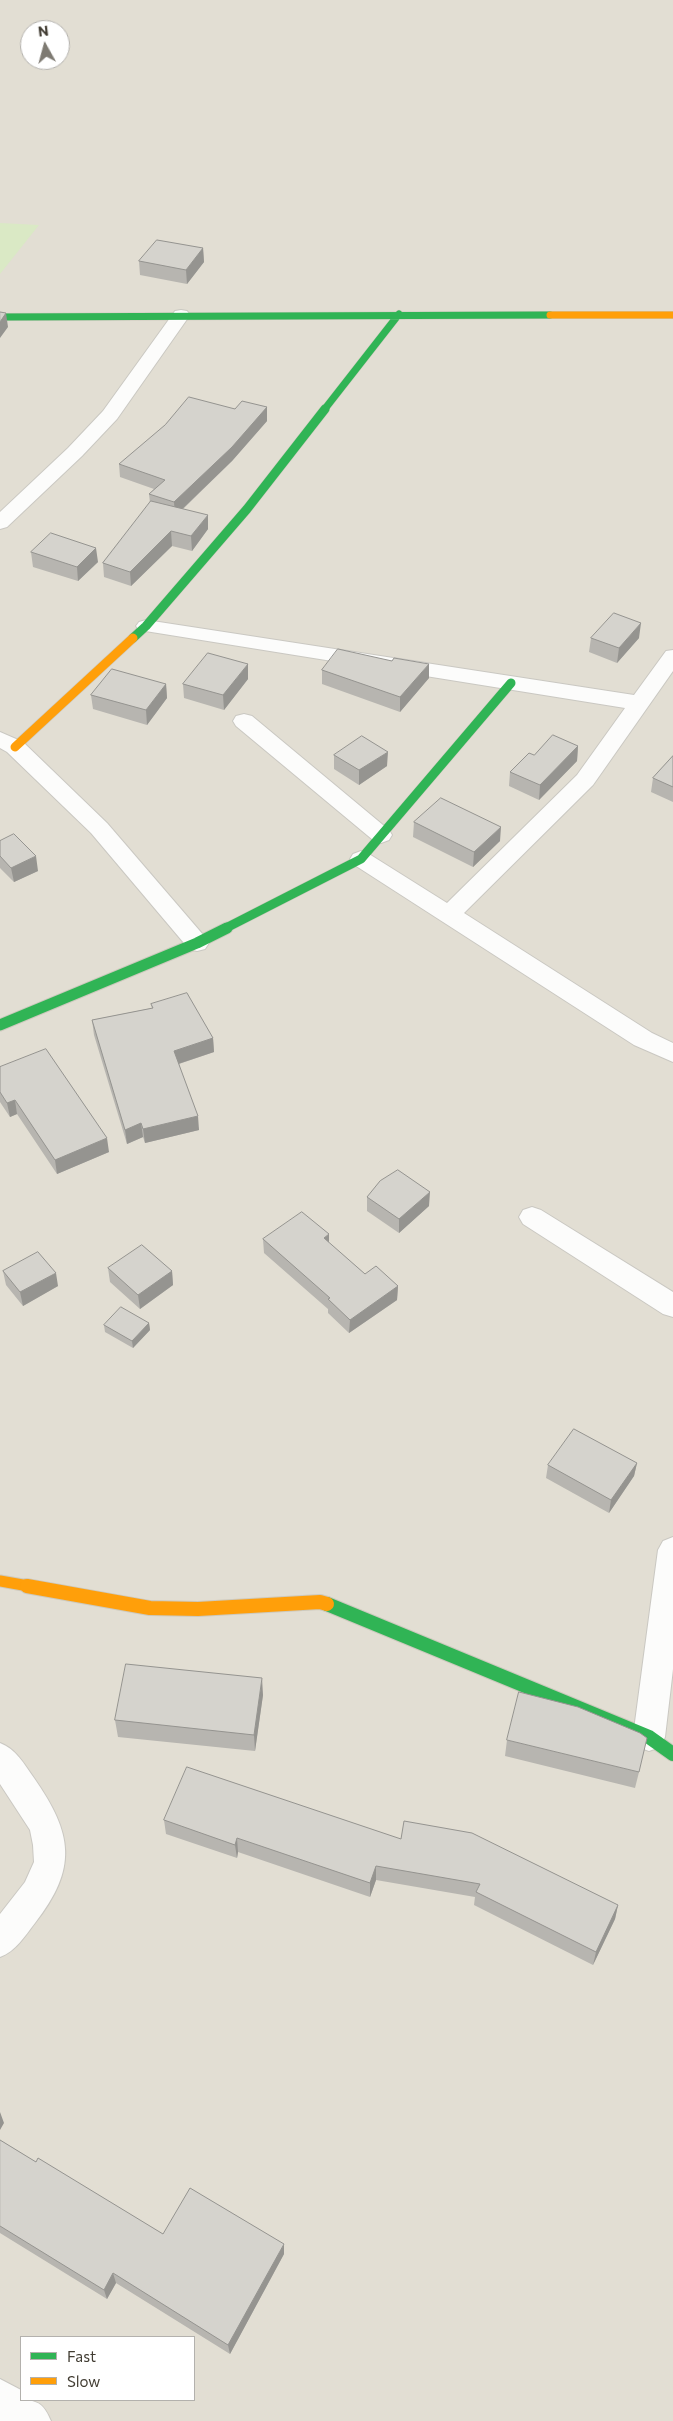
<!DOCTYPE html>
<html>
<head>
<meta charset="utf-8">
<style>
	body { margin:0 }
	#map { position:relative; width:673px; height:2421px; overflow:hidden; background:#eeece6; font-family:Commissioner,sans-serif }
	canvas { display:block }
	.legend { position:absolute; left:20px; top:2336px; width:175px; height:65px; box-sizing:border-box; background:#fff; border:1px solid #b3b1ad; margin:0; padding:6px 9px; list-style:none; font-size:15px; color:#423d33 }
	.legend li { display:flex; align-items:center; gap:10px; height:25px }
	.legend b { width:25px; border:1px solid #b3b1ad }
	.north { position:absolute; left:20px; top:20px; width:50px; height:50px; box-sizing:border-box; background:#fff; border:1px solid #b3b1ad; border-radius:50%; rotate:353deg; font-size:14px; font-weight:700; line-height:20px; text-align:center; color:#423d33 }
	.north::after { content:''; display:block; margin:auto; width:18px; height:22px; background:#7e7a72; clip-path:polygon(50% 0,100% 100%,50% 72%,0 100%) }
</style>
</head>
<body>
<div id="map">
<canvas width="673" height="2421"></canvas>
<ul class="legend">
<li><b style="height:6px;background:#30b455"></b>Fast</li>
<li><b style="height:6px;background:#ff9f0a"></b>Slow</li>
</ul>
<div class="north">N</div>
</div>
<script>
const c = document.querySelector('canvas').getContext('2d');
c.lineJoin = 'round';
function fill(path, color) {
  c.fillStyle = color;
  c.fill(path, 'evenodd');
}
function trace(path, color, width, dash) {
  c.strokeStyle = color;
  c.lineWidth = width;
  c.lineCap = dash ? 'butt' : 'round';
  c.setLineDash(dash || []);
  c.stroke(path);
}
const residential = new Path2D(`
	M0 0H673V2421H0ZM30 30H60V60H30ZM21 2337H194V2400H21Z`);
const green = new Path2D(`
	M0 223 39 225 0 274Z`);
const street = new Path2D(`
	M181 310 187 311 190 315 117 419 82 456 7 527 0 529V512L68 448 103 411 175 311Z
	M146 620 634 695 666 651 673 650V671L593 785 464 913 652 1033 673 1043V1062L634 1045 353 864 350 859 353 854 361 851 369 854 447 903 577 775 625 708 139 630 136 626 139 622Z
	M244 714 252 716 389 830 392 835 389 840 381 843 373 840 236 726 233 721 236 716Z
	M0 732 23 742 107 823 205 937 209 943 205 949 197 951 189 949 91 833 7 752 0 748Z
	M532 1207 541 1210 673 1292V1317L663 1314 523 1224 519 1217 523 1210Z
	M673 1537V1669L665 1737 660 1747 649 1751 638 1747 633 1737 658 1550 663 1541Z
	M0 1743C16 1749 24 1764 34 1778 73 1834 78 1868 35 1923 24 1937 16 1951 0 1957V1914L25 1882 34 1862 33 1845 30 1830 0 1784Z
	M0 2379 21 2390V2400C39 2400 44 2405 51 2421H0Z`);
const fastFar3 = new Path2D(`
	M0 317 550 315
	M324 410 399 314`);
const fastFar2 = new Path2D(`
	M133 638 146 626 247 509 325 409
	M224 929 361 859 511 683`);
const fastFar1 = new Path2D(`
	M0 1025 197 943 227 928`);
const fast = new Path2D(`
	M327 1604 649 1737 673 1754`);
const slowFar3 = new Path2D(`
	M550 315H673`);
const slowFar2 = new Path2D(`
	M15 747 133 638`);
const slowFar1 = new Path2D(`
	M0 1581 34 1587`);
const slow = new Path2D(`
	M27 1586 150 1608 198 1609 320 1602 327 1604`);
const wall = new Path2D(`
	M203 248 204 262 187 284 140 275 139 261Z
	M267 407V421L232 461 183 509 208 529 192 551 172 546 131 586 104 577 103 563 150 503 149 494 154 489 120 477 119 464 235 409Z
	M31 552 98 562 78 581 33 567Z
	M591 638H639L617 663 589 652Z
	M322 670 429 678 400 712 322 684Z
	M248 679 224 710 184 698 183 684Z
	M166 684 167 698 147 725 93 709 91 695Z
	M578 746 577 761 539 800 509 786 510 772 534 755Z
	M334 755 387 766 359 785 334 769Z
	M673 756V802L651 792 653 778Z
	M414 822 500 841 473 867 413 837Z
	M0 841 38 871 14 882 0 868Z
	M151 1004 213 1038 214 1052 179 1064 199 1130 145 1143 143 1137 127 1144 94 1035 92 1020 152 1008Z
	M0 1067 109 1152 57 1174 17 1114 10 1117 0 1102Z
	M367 1197 429 1206 399 1233 367 1211Z
	M263 1239 329 1243 365 1274 398 1286 397 1300 349 1333 328 1313V1309L264 1253Z
	M108 1268 172 1271 173 1285 140 1309 110 1282Z
	M3 1271 58 1286 23 1306 6 1285Z
	M149 1323 150 1330 133 1348 105 1332 104 1325Z
	M637 1463 634 1476 609 1513 546 1478 548 1465Z
	M263 1695 255 1751 118 1737 115 1720Z
	M507 1740 639 1772 635 1788 505 1756Z
	M164 1820 401 1839 618 1905 615 1919 593 1965 474 1905 475 1897 376 1880 370 1897 238 1852 237 1858 166 1834Z
	M0 2140 36 2162 163 2234 284 2254 230 2354 116 2283 107 2299 0 2233Z`);
const shadedWall = new Path2D(`
	M203 248 204 262 187 284 186 270Z
	M6 313 8 327 0 338V322Z
	M267 407V421L232 461 175 516 174 502Z
	M208 515V529L192 551 191 536Z
	M171 531 172 546 131 586 130 572Z
	M96 548 98 562 78 581 77 567Z
	M641 623 639 638 617 663 619 648Z
	M248 664V679L224 710 223 695Z
	M429 664V678L400 712V697Z
	M166 684 167 698 147 725 146 710Z
	M578 746 577 761 539 800 540 785Z
	M388 752 387 766 359 785V770Z
	M501 827 500 841 473 867 474 852Z
	M36 856 38 871 14 882 11 868Z
	M213 1038 214 1052 175 1065 174 1051Z
	M15 1100 17 1114 10 1117 7 1103Z
	M198 1116 199 1130 145 1143 143 1129Z
	M141 1123 143 1137 127 1144 125 1130Z
	M107 1138 109 1152 57 1174 55 1160Z
	M430 1192 429 1206 399 1233V1219Z
	M329 1234V1248L324 1238Z
	M172 1271 173 1285 140 1309 138 1295Z
	M56 1273 58 1286 23 1306 20 1292Z
	M398 1286 397 1300 349 1333 350 1320Z
	M149 1323 150 1330 133 1348 132 1341Z
	M637 1463 634 1476 609 1513 611 1500Z
	M262 1678 263 1695 255 1751 254 1735Z
	M237 1838 238 1852 237 1858 235 1845Z
	M376 1866V1880L370 1897V1883Z
	M618 1905 615 1919 593 1965 596 1952Z
	M0 2112 4 2123 0 2130Z
	M284 2244V2254L230 2354 228 2345Z
	M113 2273 116 2283 107 2299 104 2290Z`);
const building = new Path2D(`
	M157 240 203 248 186 270 139 261Z
	M0 312 6 313 0 322Z
	M189 397 235 409 242 401 267 407 232 447 174 502 149 494 165 480 119 464 165 425Z
	M151 501 208 515 191 536 171 531 130 572 103 563Z
	M51 533 96 548 77 567 31 552Z
	M614 613 641 623 619 648 591 638Z
	M338 649 392 661 394 658 429 664 400 697 322 670Z
	M208 653 248 664 223 695 183 684Z
	M112 669 166 684 146 710 91 695Z
	M553 735 578 746 540 785 510 772 529 753 534 755Z
	M362 736 388 752 359 770 334 755Z
	M673 756V787L653 778Z
	M441 798 501 827 474 852 414 822Z
	M14 834 36 856 11 868 0 856V841Z
	M187 993 213 1038 174 1051 198 1116 143 1129 141 1123 125 1130 92 1020 153 1008 151 1004Z
	M46 1049 107 1138 55 1160 15 1100 7 1103 0 1092V1067Z
	M398 1170 430 1192 399 1219 367 1197 380 1181Z
	M302 1212 329 1234 324 1238 365 1274 376 1266 398 1286 350 1320 328 1299 330 1298 263 1239Z
	M142 1245 172 1271 138 1295 108 1268Z
	M38 1252 56 1273 20 1292 3 1271Z
	M121 1307 149 1323 132 1341 104 1325Z
	M574 1429 637 1463 611 1500 548 1465Z
	M126 1664 262 1678 254 1735 115 1720Z
	M519 1692 578 1707 640 1733 647 1738 639 1772 507 1740Z
	M187 1767 401 1839 404 1821 472 1833 618 1905 596 1952 476 1892 480 1884 376 1866 370 1883 237 1838 235 1845 164 1820Z
	M0 2140 36 2162 38 2158 163 2234 190 2188 284 2244 228 2345 113 2273 104 2290 0 2226Z`);
fill(residential, '#e2ded3');
fill(green, '#dae9c5');
trace(street, '#cac8c2', 2);
trace(fastFar3, '#cdc9bd', 8);
trace(fastFar2, '#cdc9bd', 10);
trace(fastFar1, '#cdc9bd', 13);
trace(fast, '#cdc9bd', 16);
trace(slowFar3, '#cdc9bd', 8);
trace(slowFar2, '#cdc9bd', 10);
trace(slowFar1, '#cdc9bd', 13);
trace(slow, '#cdc9bd', 16);
fill(street, '#fcfcfb');
trace(fastFar3, '#30b455', 7);
trace(fastFar2, '#30b455', 9);
trace(fastFar1, '#30b455', 11);
trace(fast, '#30b455', 14);
trace(slowFar3, '#ff9f0a', 7);
trace(slowFar2, '#ff9f0a', 9);
trace(slowFar1, '#ff9f0a', 11);
trace(slow, '#ff9f0a', 14);
fill(wall, '#b7b5b0');
fill(shadedWall, '#959490');
fill(building, '#d5d3cd');
trace(building, '#959490', 1);
</script>
</body>
</html>
